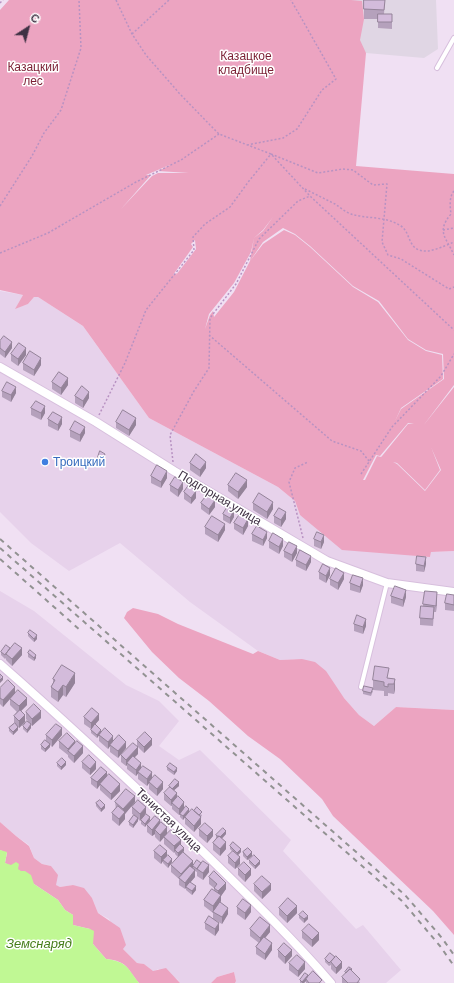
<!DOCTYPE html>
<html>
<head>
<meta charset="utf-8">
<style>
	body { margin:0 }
	#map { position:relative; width:454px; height:983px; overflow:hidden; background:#f0e0f3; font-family:Barlow,sans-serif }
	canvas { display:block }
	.north { position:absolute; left:8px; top:8px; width:40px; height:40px; -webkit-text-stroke:3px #fff; paint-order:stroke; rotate:36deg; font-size:11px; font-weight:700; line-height:16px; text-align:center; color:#3f3144 }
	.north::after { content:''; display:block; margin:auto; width:14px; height:18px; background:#3f3144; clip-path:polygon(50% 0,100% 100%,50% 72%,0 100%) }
</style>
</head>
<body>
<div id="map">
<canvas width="454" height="983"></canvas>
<div class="north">С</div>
</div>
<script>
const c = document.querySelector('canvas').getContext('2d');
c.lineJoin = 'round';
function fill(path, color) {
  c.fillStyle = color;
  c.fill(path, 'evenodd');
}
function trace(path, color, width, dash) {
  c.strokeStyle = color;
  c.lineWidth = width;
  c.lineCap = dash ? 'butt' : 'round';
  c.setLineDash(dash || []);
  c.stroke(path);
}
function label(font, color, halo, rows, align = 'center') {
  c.font = font + ' Barlow,sans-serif';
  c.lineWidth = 3;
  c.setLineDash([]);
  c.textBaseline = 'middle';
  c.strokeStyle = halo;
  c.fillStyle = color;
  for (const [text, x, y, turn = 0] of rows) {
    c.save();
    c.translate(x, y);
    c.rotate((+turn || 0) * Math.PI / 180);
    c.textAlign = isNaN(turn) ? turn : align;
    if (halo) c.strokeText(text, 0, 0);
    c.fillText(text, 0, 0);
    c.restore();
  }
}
const residential = new Path2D(`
	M0 291 23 295 16 308 28 304 34 297H38L83 326 149 418 278 487 295 501 300 515 430 557 431 552 454 551V710L396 707 374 726 359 715 344 698 302 659 280 660 258 651 190 602 120 543 69 571 31 543 0 512Z
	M0 591 34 611 126 685 159 701 179 721 159 746 179 760 200 750 291 840 283 851 356 929 363 925 401 970 386 983H235L236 981 234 972 217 977 211 983H180L177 979 158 969 153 972 144 964 137 963 123 949 109 919 98 913 92 898 73 885 60 887 55 885 51 866 42 864 34 858 29 845 16 836 0 822Z`);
const industrial = new Path2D(`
	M322 0H436L438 49 424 58 366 53Z`);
const green = new Path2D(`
	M9 0H351L362 1 364 19 360 40 366 53 356 166 454 174V385L423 426 454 387V434L437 444 454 434V551L431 552 430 557 342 550 300 515 295 501 278 487 149 418 83 326 38 297H34L28 304 15 309 23 295 0 290V10ZM172 164 158 171 189 173H158L152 176 121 209 151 175H146ZM273 217 263 231 254 238 250 261 263 242 283 228 295 234 310 246 353 286 379 301 408 339 426 350 443 354 444 379 401 409 395 421 401 408 443 379 442 355 426 351 408 340 378 302 353 287 310 247 295 235 284 230 263 244 250 261 234 292 214 317 213 311 210 315 205 329 209 314 234 283 251 252 254 238 263 230ZM195 240 196 249 176 275 177 273 173 275 193 247 191 244ZM408 423 414 424H408L382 456 381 457 377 456 365 480H363L376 455 380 456ZM431 447 441 470 425 491 397 464 393 462 397 463 425 490 440 470Z
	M133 608 158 614 178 624 253 654 258 651 280 660 302 659 315 662 326 671 344 698 359 715 374 726 396 707 454 710V935L433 911 333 816 322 799 280 759 248 736 209 701 179 678 152 652 124 618 127 612Z
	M0 822 16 836 29 846 34 858 42 864 51 866 58 875 56 885 60 887 73 885 84 888 92 898 98 913 120 928 126 945 123 949 137 963 144 964 153 971 166 968 180 983H139C127 969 128 961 106 959L93 944 90 929 73 925V915L65 910 58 900 34 884 21 872 5 863 7 853 0 850Z
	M234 972 236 981 235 983H211L217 977Z`);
const water = new Path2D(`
	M0 850 7 852 5 863 11 865 16 862 19 864 18 869 21 871H25L31 875 34 884 58 900 65 910 73 915V925L90 929 94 931 93 944 106 959C128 962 127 968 139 983H0Z`);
const path = new Path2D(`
	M116 0 132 34 146 55 179 93 210 125 219 134 271 154 310 196 454 330
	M0 3 3 0
	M132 34 169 0
	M247 145 283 138 297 129 322 90 336 79 291 0
	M305 189C315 194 325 199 335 204 340 207 345 212 351 214 367 219 386 216 401 226 410 232 408 246 419 250 429 254 444 246 454 242
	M454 191C449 197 450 206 451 214 436 232 446 237 454 255
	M0 206 32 156 44 133 61 110 81 48 79 0
	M443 230 454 228
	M0 253 48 233 136 182 181 160 219 134
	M209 335 332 441 361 451 369 461
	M99 415 125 363 146 310 194 250 193 237 205 224 230 207 249 181 271 154 318 173 343 169 353 170 373 185 387 184 382 242 388 255 401 259 449 289 454 287
	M173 462 170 435 194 391 209 368 210 318 236 284 259 239 298 201 310 196
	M361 474 392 427 441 376 454 354
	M303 538 289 482 295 468 308 462`);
const service = new Path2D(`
	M437 68 454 38
	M361 687 387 583`);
const minor = new Path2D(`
	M0 367 96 422 174 471 327 561 387 583 454 592
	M0 664C64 720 126 778 187 836 236 884 286 931 331 983`);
const rail = new Path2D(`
	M0 539 405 895 442 938 454 955
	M0 548 402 901 440 946 454 966
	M0 559 80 630`);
const wall = new Path2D(`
	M364 0H385L384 14H392V29L378 28V19H364Z
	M0 341 12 348 5 358 0 354Z
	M11 354 26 355 18 366 11 361Z
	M23 363 41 365 34 376 23 370Z
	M52 382 68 385 61 395 52 389Z
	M2 391 16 393 11 402 2 397Z
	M75 396 89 398 83 408 75 403Z
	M31 408 45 413 41 420 31 415Z
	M48 419 62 424 58 431 48 426Z
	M116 422 136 425 129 436 116 428Z
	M70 430 85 433 80 442 70 437Z
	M105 457 102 465 97 463V460Z
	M190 463 206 468 200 477 190 470Z
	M151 476 167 478 161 488 151 483Z
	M170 485 183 489 178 497 170 491Z
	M228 485 247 487 238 499 228 491Z
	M184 492 196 498 191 504 184 499Z
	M201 503 215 507 209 515 201 509Z
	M253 503 273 509 267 519 253 510Z
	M223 514 234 517 230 524 223 520Z
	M274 516 286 519 281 527 274 523Z
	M234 523 248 526 243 535 234 529Z
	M205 527 225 530 218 542 205 534Z
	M252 534 267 538 263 546 252 541Z
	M314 539 324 542 321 549 314 546Z
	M269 541 283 546 279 554 269 548Z
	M284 551 297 553 292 562 284 557Z
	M296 560 311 562 306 571 296 566Z
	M416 564H426L424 572 416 571Z
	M319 572 330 575 326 583 319 579Z
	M330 579H344L338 590 330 585Z
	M350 583 363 585 360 593 350 590Z
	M425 591 437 599 436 612H434L433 626 420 625V618L423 606Z
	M454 595V611L445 610V603Z
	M391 596 406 597 403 607 391 603Z
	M354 624 366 626 363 634 354 631Z
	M28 633 37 639 34 642 28 636Z
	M10 648 22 655 12 666 6 660V658L5 659 1 655V652Z
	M28 653 36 658 34 661 28 657Z
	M389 678 395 679V689L394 694 388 693V696H384V691L373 690V680Z
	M53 679 75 683 66 697 63 695 58 702 51 697V687L53 683Z
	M0 688 15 693 27 705 21 711 25 722 19 728 18 727V730L13 735 9 731V728L15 723 14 722V716L17 712 10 705V699L3 707 0 704Z
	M363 691H373L371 696 363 694Z
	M26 712 41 718 32 726 31 725V728L27 733 23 729V726L28 721 26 719Z
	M84 717 99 720 91 729 84 724Z
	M91 730 101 732 113 742 126 748 118 758 110 752V746L108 749 99 741V735L97 738 91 733Z
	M46 735H62L52 747 50 745V747L45 752 41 749V745L46 741Z
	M137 740 152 745 144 753 138 747V754L134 757 141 769 163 789 157 796 149 789V783L147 786 138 779V773L136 776 127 769V765L126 766 121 762V755L137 746Z
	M59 741 75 743 83 753 74 763 68 757V755L59 748Z
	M82 762 96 769 90 775 82 768Z
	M57 763 66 765 61 770 57 766Z
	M167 767 177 771 174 775 167 770Z
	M107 777 120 791 111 800 100 790V785L97 789 91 784V778Z
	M169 786H179L174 790 177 797 184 808 189 812 183 820 180 817V815H179L172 809V806H171L164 800V793L169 789Z
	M115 802H135L125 814V819L119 826 112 820V813L116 809Z
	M96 803 105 808 101 812 96 806Z
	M132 807 146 813 140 821 138 819V821L133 828 129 825V822L134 815 132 814Z
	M194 811 202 815 201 817V824L194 832 185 824V817Z
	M141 820H150L145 827 141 824Z
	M161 822 160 842 155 837V834L152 836 147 832V825L160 823Z
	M199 829 213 836 207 843 199 836Z
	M226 834 222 839 226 849 220 856 213 850V843L217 839 216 838V835Z
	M164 837 181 845 184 851 178 857 175 854V852L174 853 164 844Z
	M230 846 241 852 238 855 240 864 235 869 228 863V856L233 852 230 849Z
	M154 851 167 856 172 862 168 868 163 863V861L161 864 154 858Z
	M243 852 252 856 247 860 243 856Z
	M249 860 260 864 255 869 249 863Z
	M171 865 193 868H192L193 869V866L209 872 203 880 197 876V872L195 871V877L190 882 196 890 192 895 186 890V887L185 889 179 885V879L171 872Z
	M238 868 251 875 245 882 238 875Z
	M209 877 226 889 221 896V901L220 902 228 914 222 924 213 919V912L215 909 213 913 204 906V900L214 890V888L209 884Z
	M254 884 271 890 262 899 254 891Z
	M237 907 251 912 245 920 237 914Z
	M279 908 297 913 287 923 279 915Z
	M299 915 308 919 304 923 299 918Z
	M205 923 219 930 215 936 205 929Z
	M250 929 270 932 265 938 272 950 265 960 256 954V947L259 943 250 936Z
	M302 931 319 940 312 947 302 938Z
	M278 950 292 956 285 964 278 957Z
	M335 957 342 968 336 974 331 969V965L329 966 325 962V959Z
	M289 963 305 969 298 977 289 970Z
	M352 971 360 983H342V977L345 974V972Z
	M308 977 322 983H306V981L304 983H300V980Z`);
const shadedWall = new Path2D(`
	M12 342V348L5 358V352Z
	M26 348V355L18 366V359Z
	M41 358V365L34 376V370Z
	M68 378V385L61 395V388Z
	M16 387V393L11 402V395Z
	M89 392V398L83 408V401Z
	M45 406V413L41 420V413Z
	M62 417V424L58 431V425Z
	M136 418V425L129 436V430Z
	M85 427V433L80 442V435Z
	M105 454V457L102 465V462Z
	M206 462V468L200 477V470Z
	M167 471V478L161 488V482Z
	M247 480V487L238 499V492Z
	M183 482V489L178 497V490Z
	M196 491V498L191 504V498Z
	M215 500V507L209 515V509Z
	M273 502V509L267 519V512Z
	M234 510V517L230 524V518Z
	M286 512V519L281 527V520Z
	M248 519V526L243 535V528Z
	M225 524V530L218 542V535Z
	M267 532V538L263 546V540Z
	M324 535V542L321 549V542Z
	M283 539V546L279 554V547Z
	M297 546V553L292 562V555Z
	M311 556V562L306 571V565Z
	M426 557V564L424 572V566Z
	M330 568V575L326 583V576Z
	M344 573V579L338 590V583Z
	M363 578V585L360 593V587Z
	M406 590V597L403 607V600Z
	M437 592V599L436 612V606Z
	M366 619V626L363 634V627Z
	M37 635V639L34 642V639Z
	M22 648V655L12 666V659Z
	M36 655V658L34 661V658Z
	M75 673V683L66 697V687Z
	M3 677V680L0 683V680Z
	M395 679V689L394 694V684Z
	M63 685V695L58 702V692Z
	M15 687V693L3 707V700Z
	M27 698V705L19 713V706Z
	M41 711V718L32 726V719Z
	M99 714V720L91 729V723Z
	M25 715V722L19 728V721Z
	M31 724V728L27 733V730Z
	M18 727V730L13 735V732Z
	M62 728V735L52 747V740Z
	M101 730V733L97 738V735Z
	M113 736V742L108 749V742Z
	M152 739V745L144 753V747Z
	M75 741V747L68 751V755V749Z
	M126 742V748L118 758V751Z
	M50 744V747L45 752V749Z
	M83 746V753L74 763V756Z
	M138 747V754L128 764 127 763V765L126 766V760Z
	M66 762V765L61 770V767Z
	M96 762V769L90 775V769Z
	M141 763V770L136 776V770Z
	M177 768V771L174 775V772Z
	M107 772V778L100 784V785L97 789V782Z
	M152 772V779L147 786V779Z
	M163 782V789L157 796V789Z
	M179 782V786L172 792V789Z
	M120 784V791L111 800V794Z
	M177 793V800L172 803 171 806V800Z
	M135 796V802L125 814V819L119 826V819L123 814V809Z
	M184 802V809L179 815V809Z
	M105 805V808L101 812V809Z
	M146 807V813L140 821V814Z
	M189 809V812L183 820V816Z
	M150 817V820L145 827V824Z
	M201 817V824L194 832V826Z
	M138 818V821L133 828V825Z
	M160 820V827L155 830V834L152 836V830Z
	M167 827V834L160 842V835Z
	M213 830V836L207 843V836Z
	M226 831V834L219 841V838Z
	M181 840V846L175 850 174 853V846Z
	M226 842V849L220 856V849Z
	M184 848V851L178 857V853Z
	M241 849V852L237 856V853Z
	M167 851V858L163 860V861L161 864V857Z
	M252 852V856L247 860V857Z
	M240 857V864L235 869V863Z
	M172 859V862L168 868V864Z
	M193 861V868L181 881V874Z
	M260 861V864L255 869V866Z
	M209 865V872L203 880V873Z
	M251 869V875L245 882V875Z
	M195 870V877L185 889V883Z
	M226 883V889L221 896V901L213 913V906L218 898V891Z
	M271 884V890L262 899V892Z
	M196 886V890L192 895V891Z
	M251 905V912L245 920V913Z
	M297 906V913L287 923V916Z
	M228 908V914L222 924V917Z
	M308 916V919L304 923V919Z
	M219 923V930L215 936V929Z
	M270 925V932L260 944V938Z
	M319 933V940L312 947V940Z
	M272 943V950L265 960V954Z
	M292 950V956L285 964V957Z
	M305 962V969L298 977V971Z
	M342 962V968L336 974V968Z
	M308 975V979H306V981L304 983H302V982Z`);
const building = new Path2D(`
	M364 0H385L384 10 364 9Z
	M378 14H392V22H378Z
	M4 336 12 342 5 352 0 348V341Z
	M19 343 26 348 18 359 11 354Z
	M30 351 41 358 34 370 23 363Z
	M59 372 68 378 61 388 52 382Z
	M7 382 16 387 11 395 2 391Z
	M82 386 89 392 83 401 75 396Z
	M36 401 45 406 41 413 31 408Z
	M123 410 136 418 129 430 116 422Z
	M53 412 62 417 58 425 48 419Z
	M75 421 85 427 80 435 70 430Z
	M100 451 105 454 102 462 97 460Z
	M196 454 206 462 200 470 190 463Z
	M157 465 167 471 161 482 151 476Z
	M236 473 247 480 238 492 228 485Z
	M175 477 183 482 178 490 170 485Z
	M189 485 196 491 191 498 184 492Z
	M259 493 273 502 267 512 253 503Z
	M207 495 215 500 209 509 201 503Z
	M228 506 234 510 230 518 223 514Z
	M279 508 286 512 281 520 274 516Z
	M240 514 248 519 243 528 234 523Z
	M212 516 225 524 218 535 205 527Z
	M257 526 267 532 263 540 252 534Z
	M317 532 324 535 321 542 314 539Z
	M273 533 283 539 279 547 269 541Z
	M289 542 297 546 292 555 284 551Z
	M300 550 311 556 306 565 296 560Z
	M417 556 426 557 424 566 416 564Z
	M323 564 330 568 326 576 319 572Z
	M336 568 344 573 338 583 330 579Z
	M353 575 363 578 360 587 350 583Z
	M395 586 406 590 403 600 391 596Z
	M425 591 437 592 436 606 423 604Z
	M447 594 454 595V605L445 603Z
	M421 606 434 607 433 619 420 618Z
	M357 615 366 619 363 627 354 624Z
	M30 630 37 635 34 639 28 633Z
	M15 643 22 648 12 659 6 654Z
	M6 645 10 648 5 655 1 652Z
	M30 650 36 655 34 658 28 653Z
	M62 665 75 673 66 687 63 685 58 692 51 687 55 680 53 679Z
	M375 666 389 668 387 678 395 679 394 684H388V687L384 686V682L373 680Z
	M0 674 3 677 0 680Z
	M8 680 15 687 3 700 0 698V688Z
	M364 686 373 688 371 693 363 691Z
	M18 690 27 698 19 706 10 699Z
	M34 704 41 711 32 719 26 712Z
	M92 708 99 714 91 723 84 717Z
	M20 710 25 715 19 721 14 716Z
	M27 721 31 724 27 730 23 726Z
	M15 723 18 727 13 732 9 728Z
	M56 724 62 728 52 740 46 735Z
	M95 724 101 730 97 735 91 730Z
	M105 728 113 736 108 742 99 735Z
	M145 732 152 739 144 747 137 740Z
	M67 733 75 741 68 749 59 741Z
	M119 735 126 742 118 751 110 745Z
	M45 740 50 744 45 749 41 745Z
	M77 741 83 746 74 756 68 751Z
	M133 743 138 747 126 760 121 755Z
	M89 755 96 762 90 769 82 762Z
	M133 756 141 763 136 770 127 763Z
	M62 758 66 762 61 767 57 763Z
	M170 763 177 768 174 772 167 767Z
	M143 766 152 772 147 779 138 772Z
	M101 767 107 772 97 782 91 778Z
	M109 774 120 784 111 794 100 784Z
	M155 775 163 782 157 789 149 782Z
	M175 779 179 782 172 789 169 786Z
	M170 787 177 793 171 800 164 793Z
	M126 789 135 796 123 809 115 802Z
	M178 796 184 802 179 809 172 803Z
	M100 800 105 805 101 809 96 803Z
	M138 800 146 807 140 814 132 807Z
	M118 806 125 812 119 819 112 813Z
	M186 806 189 809 183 816 180 814Z
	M197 807 202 812 199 815 194 811Z
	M192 809 201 817 194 826 185 817Z
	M146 814 150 817 145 824 141 820Z
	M134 815 138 818 133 825 129 822Z
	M155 816 160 820 152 830 147 825Z
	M161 822 167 827 160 835 155 830Z
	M205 823 213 830 207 836 199 829Z
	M223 828 226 831 220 837 219 836V837L216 835Z
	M171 830 181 840 174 846 164 837Z
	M219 836 226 842 220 849 213 843Z
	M233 842 241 849 237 853 230 846Z
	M180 844 184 848 178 853 175 850Z
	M160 845 167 851 161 857 154 851Z
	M248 848 252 852 247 857 243 852Z
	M233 851 240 857 235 863 228 856Z
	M183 852 193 861 181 874 171 865Z
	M168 855 172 859 168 864 163 860Z
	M254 855 260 861 255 866 249 860Z
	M197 860 201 863 197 869 193 866Z
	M203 861 209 865 203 873 197 869Z
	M244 862 251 869 245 875 238 868Z
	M190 866 195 870 185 883 179 878Z
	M214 871 226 883 218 891 214 888 217 884 209 877Z
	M262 876 271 884 262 892 254 884Z
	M190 882 196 886 192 891 186 887Z
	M212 889 221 895 213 906 204 900Z
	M288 898 297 906 287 916 279 908Z
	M243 899 251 905 245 913 237 907Z
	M220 902 228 908 222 917 213 912Z
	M303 911 308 916 304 919 299 915Z
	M209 916 219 923 215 929 205 923Z
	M260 917 270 925 260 938 250 929Z
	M309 924 319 933 312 940 302 931Z
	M264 937 272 943 265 954 256 947Z
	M284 943 292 950 285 957 278 950Z
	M330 953 335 957 329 963 325 959Z
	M297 955 305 962 298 971 289 963Z
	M336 956 342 962 336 968 331 962Z
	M349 967 352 969 351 970 350 969 346 973 345 972Z
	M350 969 360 979 357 983H348L342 977Z
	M313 971 322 980 319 983H309L306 979Z
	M305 973 308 975 302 982 300 980Z`);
const markers = [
	[45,462,4,"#3f7fe0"]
];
const parkNames = [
	["Казацкое",246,56],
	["кладбище",246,70],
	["Казацкий",33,67],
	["лес",33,81]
];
const shopNames = [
	["Троицкий",53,462]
];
const streetNames = [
	["Подгорная улица",220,498,31],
	["Тенистая улица",169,820,44]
];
const waterNames = [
	["Земснаряд",39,944]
];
fill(residential, '#e7d2eb');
fill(industrial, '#e0d6e4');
fill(green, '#eca4c1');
fill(water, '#c0f894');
trace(service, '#d7bfdd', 6);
trace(minor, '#d7bfdd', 10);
trace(path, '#b892c2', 1.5, [2, 2]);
trace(service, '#fff', 4);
trace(minor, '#fff', 8);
trace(rail, '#929292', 2, [5, 5]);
fill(wall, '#b5a1bc');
fill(shadedWall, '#948399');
fill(building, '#d3bbdb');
trace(building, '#948399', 1);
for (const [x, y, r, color] of markers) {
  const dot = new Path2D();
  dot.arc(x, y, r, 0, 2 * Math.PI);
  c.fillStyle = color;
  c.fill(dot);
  trace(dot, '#fff', 1.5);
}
label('12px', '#7b1f34', '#fff', parkNames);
label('12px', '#366cbe', '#fff', shopNames, 'left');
label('12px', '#3f3144', '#fff', streetNames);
label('italic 13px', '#467f1b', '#fff', waterNames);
</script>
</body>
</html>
